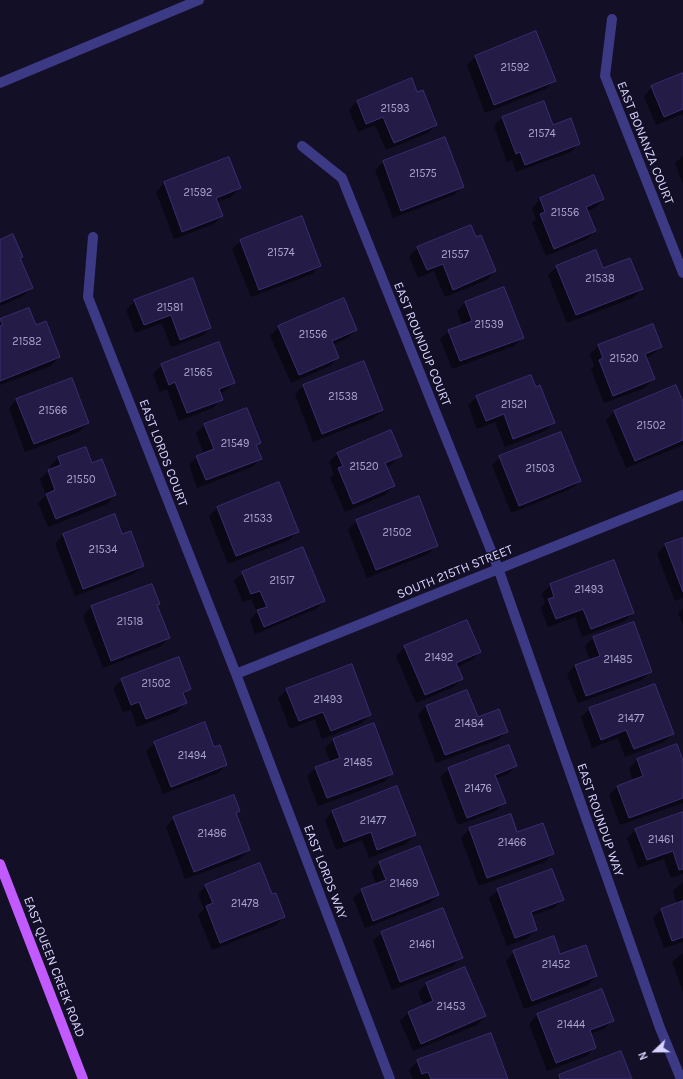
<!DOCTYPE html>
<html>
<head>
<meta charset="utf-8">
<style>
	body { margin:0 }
	#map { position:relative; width:683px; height:1079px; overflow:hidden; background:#130f26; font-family:Karla,sans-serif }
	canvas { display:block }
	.north { position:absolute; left:635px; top:1031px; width:40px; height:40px; -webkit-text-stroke:3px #130f26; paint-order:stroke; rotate:248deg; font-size:11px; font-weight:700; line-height:16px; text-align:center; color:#d9d4ff }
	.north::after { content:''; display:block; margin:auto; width:14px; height:18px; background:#d9d4ff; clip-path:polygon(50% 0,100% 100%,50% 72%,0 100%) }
</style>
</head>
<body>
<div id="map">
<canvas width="683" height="1079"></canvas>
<div class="north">N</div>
</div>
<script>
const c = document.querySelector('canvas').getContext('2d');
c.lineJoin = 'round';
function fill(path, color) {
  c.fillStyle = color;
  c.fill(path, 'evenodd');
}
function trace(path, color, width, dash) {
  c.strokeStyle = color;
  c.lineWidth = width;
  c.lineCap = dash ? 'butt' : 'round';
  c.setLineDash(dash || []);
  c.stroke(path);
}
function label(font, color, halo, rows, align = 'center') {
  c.font = font + ' Karla,sans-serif';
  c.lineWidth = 3;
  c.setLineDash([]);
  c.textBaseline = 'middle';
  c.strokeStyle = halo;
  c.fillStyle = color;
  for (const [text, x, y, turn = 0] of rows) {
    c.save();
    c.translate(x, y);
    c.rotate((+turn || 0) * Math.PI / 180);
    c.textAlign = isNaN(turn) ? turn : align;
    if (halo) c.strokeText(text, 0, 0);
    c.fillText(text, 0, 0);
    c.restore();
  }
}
const shadow = new Path2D(`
	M536 33 554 80 546 89 485 113 467 65 475 57Z
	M683 74V117L682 114 656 125 644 96 652 87Z
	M417 93 436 124 428 133 386 150 375 125 358 132 349 110 357 101Z
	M543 102 552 126 579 143 571 152 516 172 512 160 507 162 494 126 502 118Z
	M444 138 463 186 454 195 393 218 375 170 383 162Z
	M683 156V184L675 163Z
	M228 159 240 188 231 197 217 202 222 216 214 224 174 239 156 192 164 183Z
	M594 177 603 199 595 208 587 211 595 231 587 239 546 256 532 223 536 219 532 208 540 199Z
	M476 238 495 271 487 280 445 297 434 271 418 278 409 256 418 248Z
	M0 241 22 257 19 259 32 287 23 296 0 306Z
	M241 241 320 266 312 274 251 297 232 249Z
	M557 267 603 270 641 289 633 298 567 323 548 275Z
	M135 301 210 328 202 336 171 347 162 323 135 333 126 310Z
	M465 303 523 337 514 346 452 369 440 339 449 331 462 326 457 311Z
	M0 320H1L36 326 59 357 51 366 0 385Z
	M652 325 661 347 652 355 646 358 654 379 645 388 604 403 591 369 594 366 590 354 598 346Z
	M279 327 356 330 348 338 332 345 338 358 330 366 291 383 270 336Z
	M363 362 382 410 374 418 313 442 295 394 303 386Z
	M162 365 234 383 225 391 219 394 221 400 213 408 179 421 167 389 160 392 153 374Z
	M675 386 683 405V445L626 468 606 420 614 412Z
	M477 397 554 423 545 431 505 447 495 422 477 429 468 405Z
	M17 399 88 423 79 432 25 452 9 408Z
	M205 425 259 443 256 447 260 459 252 467 197 488 189 465 197 457 204 454 196 433Z
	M85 448 91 465 115 495 107 504 48 527 38 503 46 495 40 479 51 469 50 466 58 458Z
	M337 454 400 455 392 464 386 467 394 486 385 495 345 512 330 478 334 474 329 462Z
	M500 457 580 481 571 489 511 513 492 465Z
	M217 508 298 532 289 540 228 564 209 516Z
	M114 516 122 535 143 565 134 574 75 596 55 544 63 535Z
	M357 521 437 546 428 554 367 578 348 530Z
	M683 539V598L675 601 657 554 665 545Z
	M614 561 633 613 625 621 582 637 575 617 548 627 541 608 545 603 542 594 550 585Z
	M243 573 324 601 316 609 255 634 250 620 257 612 251 599 243 602 234 581Z
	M151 585 158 604 156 606 169 638 161 646 103 668 83 616 91 607Z
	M683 608V625L678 613Z
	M593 638 651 671 642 680 578 703 567 674 575 666 590 660 585 646Z
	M405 647 480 652 472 660 457 667 462 678 454 687 416 703 396 656Z
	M122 680 190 689 183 696 185 703 177 712 137 727 131 710 123 712 113 688Z
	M287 690 370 715 362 723 322 739 315 719 290 729 278 698Z
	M426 706 477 718 506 732 498 740 436 763 418 715Z
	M590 709 673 734 664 742 625 757 618 738 592 748 581 717Z
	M333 740 392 774 384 782 318 806 307 776 316 768 331 763 325 748Z
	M155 743 214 749 226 765 218 773 163 794 146 751Z
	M637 760 683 764V803L620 825 609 795 617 787 633 781 629 768Z
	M516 766 508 774 495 779 504 803 496 811 458 825 440 777 449 769Z
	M239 811 235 814 249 850 240 859 185 879 166 827 174 818Z
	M333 811 415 835 406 844 369 858 362 840 336 850 325 820Z
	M683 813V874L671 878 664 859 638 868 627 838 636 830Z
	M470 829 517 833 553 854 545 862 479 886 461 838Z
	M379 863 438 895 430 903 365 928 353 898 362 890 376 884 371 871Z
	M683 882V942L664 948 653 918 661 910 677 904 673 891Z
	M206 886 272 895 284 917 276 925 212 950 198 915 204 909 198 894Z
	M498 890 562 900 554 908 531 916 536 930 528 938 507 946 489 898Z
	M443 909 462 957 453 966 392 990 373 941 381 933Z
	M514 952 596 976 588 985 524 1009 506 961Z
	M683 953V992L672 962Z
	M465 968 485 1016 477 1025 413 1051 400 1021 408 1013 424 1006 418 993 426 984Z
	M601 990 613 1020 604 1029 590 1034 595 1047 587 1056 547 1071 529 1024 537 1015Z
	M418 1061 507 1079H413L409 1070Z`);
const building = new Path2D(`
	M536 31 556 81 494 105 475 56Z
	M683 73V109L664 117 651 86Z
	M412 78 417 92 423 90 437 125 394 143 383 117 366 124 357 101Z
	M544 101 553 125 571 118 580 144 525 165 520 152 516 154 502 117Z
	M445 137 464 187 401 211 383 161Z
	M229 157 241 188 216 198 223 216 182 232 164 182Z
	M594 175 604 199 586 207 596 231 554 249 540 214 545 212 540 198Z
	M302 216 321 266 259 290 240 240Z
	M471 225 476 237 481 235 496 271 453 290 443 264 427 270 417 247Z
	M13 234 23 257 20 258 33 288 0 302V240Z
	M596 250 603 268 630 258 643 289 576 315 556 266Z
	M193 278 211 328 180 340 171 315 144 325 134 300Z
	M504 287 524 338 460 361 448 330 472 321 465 302Z
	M344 298 357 330 332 341 339 358 299 375 278 326Z
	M29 308 36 325 46 321 60 357 0 381V326L3 325 0 319Z
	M653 324 662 347 645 354 655 379 613 396 599 360 603 358 598 345Z
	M219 342 235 383 219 389 223 400 187 413 175 382 169 385 161 364Z
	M364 361 383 410 322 434 303 385Z
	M531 375 536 387 540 385 555 423 513 439 504 414 486 421 476 396Z
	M72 378 89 423 34 444 16 399Z
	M676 385 683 402V440L635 461 614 411Z
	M247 408 261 443 256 445 262 459 206 480 196 456 214 449 204 424Z
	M391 430 402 456 385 463 395 486 353 504 338 468 343 466 337 453Z
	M561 432 581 481 519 506 499 456Z
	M86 447 92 463 102 459 116 495 56 519 46 494 55 490 48 470 61 465 58 457Z
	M279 482 299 532 236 556 217 507Z
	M419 496 438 546 376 570 356 520Z
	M115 514 122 534 131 531 144 566 83 589 63 534Z
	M683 538V592L665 544Z
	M303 547 325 601 264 627 257 610 267 607 260 591 251 594 242 572Z
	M614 560 634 613 591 629 583 609 556 619 548 599 554 597 550 584Z
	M152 584 160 604 157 605 170 638 111 661 91 606Z
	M467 620 481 652 456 663 463 679 425 695 404 646Z
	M634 622 652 672 586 696 575 665 600 656 593 637Z
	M179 657 191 689 183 693 187 703 146 719 139 702 131 705 121 679Z
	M352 664 371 715 331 731 323 712 299 721 286 689Z
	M655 684 674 734 634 749 626 730 601 740 589 708Z
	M467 690 478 717 499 709 508 732 445 755 426 706Z
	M205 722 214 747 220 745 227 765 171 787 154 742Z
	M374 723 393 774 327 798 315 767 340 758 333 739Z
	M677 744 683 761V798L629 818 617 786 643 776 637 759Z
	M509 745 517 766 495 775 506 803 467 818 448 768Z
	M397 786 416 835 377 850 371 832 344 842 332 811Z
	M234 795 240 811 236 813 250 850 194 872 173 817Z
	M683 812V869L679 870 673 851 647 860 635 829Z
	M511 814 517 832 543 823 554 854 487 878 469 828Z
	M420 846 439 895 373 921 361 889 386 880 379 862Z
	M260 863 272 894 276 893 285 917 220 943 206 906 213 903 205 885Z
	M552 869 564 900 531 912 537 930 515 938 497 889Z
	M683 901V937L672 941 661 909Z
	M443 908 463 958 400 982 381 932Z
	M554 936 560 954 586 945 597 976 532 1001 513 951Z
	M465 967 486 1016 421 1044 408 1012 433 1001 426 983Z
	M602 989 614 1021 590 1030 596 1048 556 1063 537 1014Z
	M491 1033 508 1079H431L428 1072 422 1074 417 1060Z
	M621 1051 632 1079H560L559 1075Z`);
const minor = new Path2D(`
	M612 19 605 76 683 273
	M0 83 199 0
	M302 146 342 178 498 568 660 1028 681 1079
	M93 237 88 297 236 674 390 1079
	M236 674 683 495`);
const major = new Path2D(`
	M0 864 83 1079`);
const numberNames = [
	["21592",515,68],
	["21593",395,109],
	["21574",542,134],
	["21575",423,174],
	["21592",198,193],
	["21556",565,213],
	["21574",281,253],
	["21557",455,255],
	["21538",600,279],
	["21581",170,308],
	["21539",489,325],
	["21556",313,335],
	["21582",27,342],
	["21520",624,359],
	["21565",198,373],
	["21538",343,397],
	["21521",514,405],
	["21566",53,411],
	["21502",651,426],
	["21549",235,444],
	["21520",364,467],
	["21503",540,469],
	["21550",81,480],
	["21533",258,519],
	["21502",397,533],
	["21534",103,550],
	["21517",282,581],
	["21493",589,590],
	["21518",130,622],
	["21492",439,658],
	["21485",618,660],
	["21502",156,684],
	["21493",328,700],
	["21477",631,719],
	["21484",469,724],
	["21494",192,756],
	["21485",358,763],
	["21476",478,789],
	["21477",373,821],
	["21486",212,834],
	["21461",661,840],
	["21466",512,843],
	["21469",404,884],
	["21478",245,904],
	["21461",422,945],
	["21452",556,965],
	["21453",451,1007],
	["21444",571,1025]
];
const streetNames = [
	["EAST BONANZA COURT",645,143,68],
	["EAST ROUNDUP COURT",422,344,68],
	["EAST LORDS COURT",163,453,69],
	["SOUTH 215TH STREET",455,572,-22],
	["EAST ROUNDUP WAY",600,820,71],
	["EAST LORDS WAY",325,872,69],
	["EAST QUEEN CREEK ROAD",54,967,69]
];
fill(shadow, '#0007');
fill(building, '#241b47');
trace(building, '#3b2d73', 1);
trace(minor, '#3d3a85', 10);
trace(major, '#c25bff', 10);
label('11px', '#aca6d1', null, numberNames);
label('13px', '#d9d4ff', '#130f26', streetNames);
</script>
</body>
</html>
